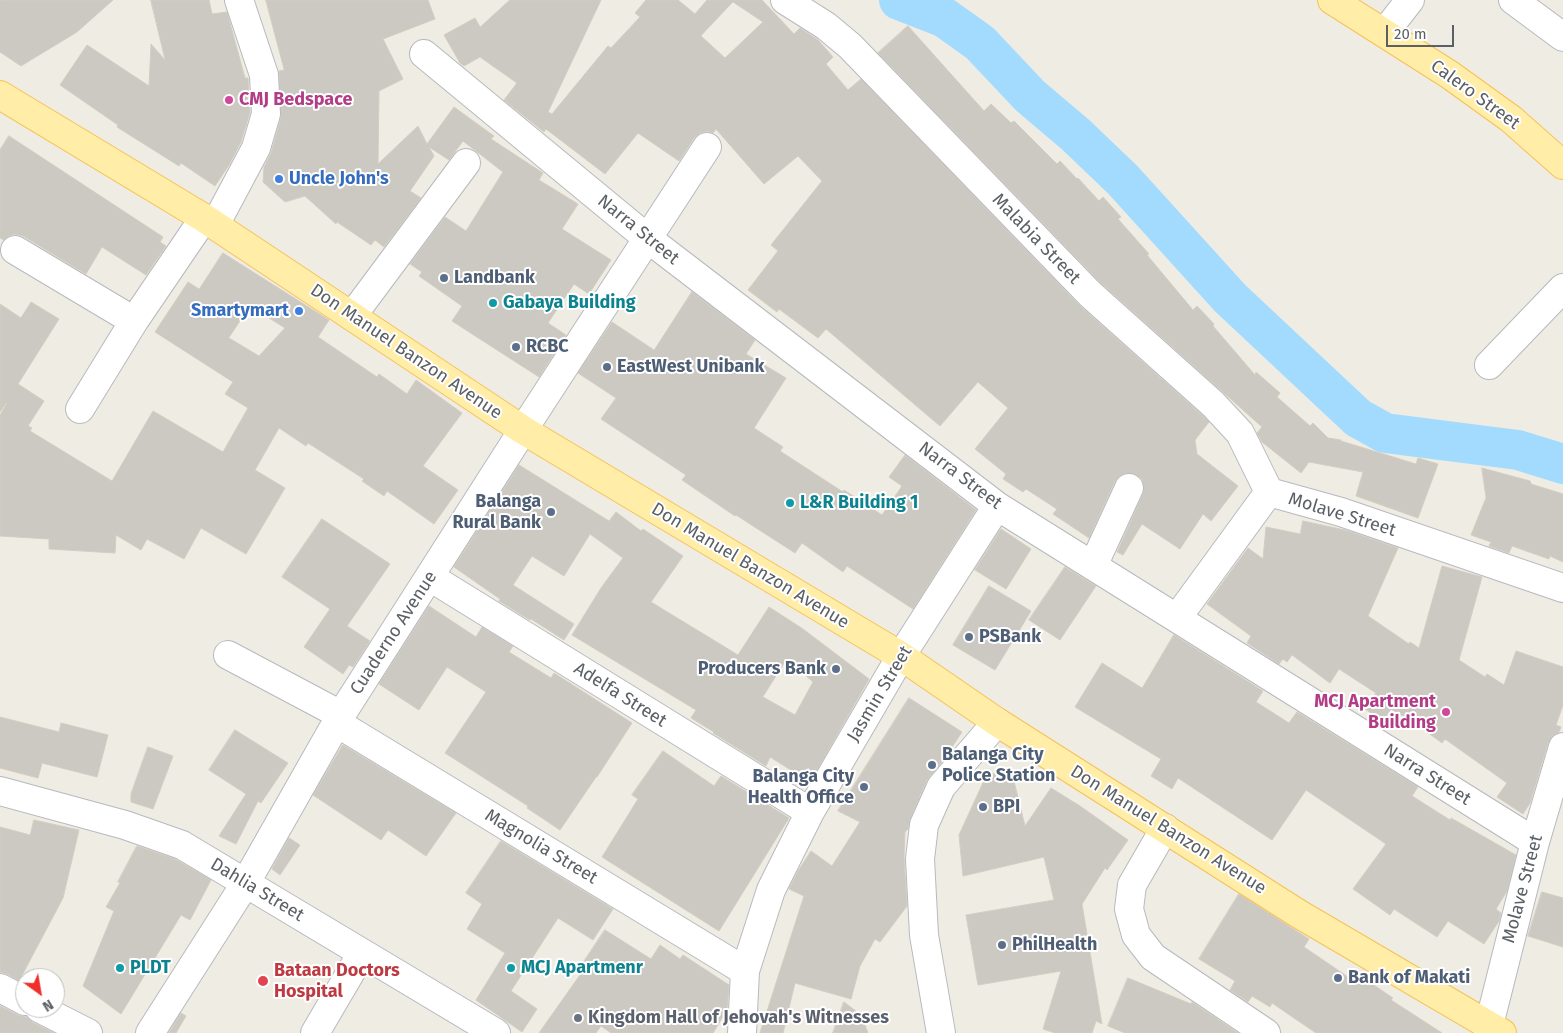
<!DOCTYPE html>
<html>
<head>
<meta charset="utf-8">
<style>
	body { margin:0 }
	#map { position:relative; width:1563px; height:1033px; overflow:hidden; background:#efece3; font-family:"Fira Sans",sans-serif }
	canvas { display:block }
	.north { position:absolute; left:15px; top:968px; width:50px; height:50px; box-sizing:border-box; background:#fff; border:1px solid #bdbfc1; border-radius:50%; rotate:148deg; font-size:14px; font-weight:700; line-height:20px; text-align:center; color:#5b6065 }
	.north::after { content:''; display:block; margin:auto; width:18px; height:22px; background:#ef2f29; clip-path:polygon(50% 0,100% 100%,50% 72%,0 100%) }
	.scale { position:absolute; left:1386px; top:25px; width:68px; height:22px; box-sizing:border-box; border:2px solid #5b6065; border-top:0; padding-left:6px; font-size:15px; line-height:18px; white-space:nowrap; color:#5b6065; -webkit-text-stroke:4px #fff; paint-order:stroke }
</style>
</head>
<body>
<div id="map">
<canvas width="1563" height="1033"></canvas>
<div class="north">N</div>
<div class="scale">20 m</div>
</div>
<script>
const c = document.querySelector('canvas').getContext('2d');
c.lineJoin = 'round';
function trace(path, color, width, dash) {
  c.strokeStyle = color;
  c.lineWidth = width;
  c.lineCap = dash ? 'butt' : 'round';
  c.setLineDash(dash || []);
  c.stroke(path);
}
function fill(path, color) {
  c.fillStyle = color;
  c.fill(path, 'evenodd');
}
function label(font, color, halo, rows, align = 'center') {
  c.font = font + ' "Fira Sans",sans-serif';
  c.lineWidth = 4;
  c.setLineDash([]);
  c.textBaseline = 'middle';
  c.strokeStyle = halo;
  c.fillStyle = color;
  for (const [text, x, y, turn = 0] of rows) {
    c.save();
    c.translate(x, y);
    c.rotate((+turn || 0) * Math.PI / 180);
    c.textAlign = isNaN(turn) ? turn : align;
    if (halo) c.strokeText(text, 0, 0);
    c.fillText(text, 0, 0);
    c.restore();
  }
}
const river = new Path2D(`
	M899 0 945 18 980 43 1030 96 1076 135 1123 180 1230 298 1358 418 1385 433 1518 450 1563 464`);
const building = new Path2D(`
	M0 0H113L77 32 21 66 0 52Z
	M151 0H209L212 14 227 12 245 78H248L250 112 241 142 229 165 215 186 181 163 179 166 117 127 118 125 60 85 87 45 149 86 151 44 165 60Z
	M266 0H428L435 19 383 39 403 79 379 91 378 164 418 126 427 144 454 107 494 136 491 139 543 173 539 180 578 204 562 229 611 260 589 294 574 284 548 323 566 335 539 377 452 321 462 306 419 276 422 272 410 264 445 217 466 231 503 172 463 141 449 160 429 147 434 156 410 191 421 198 384 247 375 240 371 245 337 222 336 224 305 196 285 202 263 182 264 167 271 153 281 118 279 71 284 70Z
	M510 0H601L548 112 552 114 608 46 611 48 640 17 635 13 646 0H678L695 14 707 0H762L794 34 800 28 818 40 833 57 826 64 848 90 861 79 1079 305 1202 415 1209 422 1195 440 1197 454 1238 486 1211 521 1203 514 1180 549 1142 524 1123 555 1117 552 1143 494 1144 486 1142 479 1135 474 1127 473 1120 476 1115 481 1089 538 1053 514 1057 509 1026 489 1023 492 1003 479 1006 474 975 449 1008 408 978 382 940 426 826 329 818 338 779 309 777 312 748 290 778 251 771 245 822 181 798 156 764 184 716 129 713 133 707 131 700 133 694 138 679 161 638 133 605 174 546 129 544 132 504 100 517 83 480 57 464 66 460 63 444 35 475 18 480 27ZM733 2 763 22 725 58 701 36Z
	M908 26 984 111 991 104 1011 123 1014 121 1057 164 1060 161 1077 179 1078 178 1099 201 1103 197 1121 217 1118 219 1149 254 1147 255 1193 310 1197 306 1214 324 1213 326 1255 375 1256 372 1280 393 1277 397 1310 426 1313 423 1328 438 1341 440V441L1416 464 1418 458 1438 464 1418 518 1356 496 1363 472 1309 462 1301 473 1262 442 1257 433 1262 427 1101 283 878 53Z
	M9 136 163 237 160 242 166 246 146 275 102 247 86 274 23 236 15 234 8 236 4 240 0 238V150Z
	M223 253 329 320 318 337 377 377 379 374 407 394 416 380 462 413 423 466 458 490 434 524 387 491 384 496 362 481 364 479 308 443 306 446 279 428 255 470 285 488 246 554 201 528 184 559 147 539 141 550 116 535 115 553 49 549V539L0 536V415L7 403H6L0 412V304L21 318 31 302 59 319 18 384 44 401 28 426 32 428 30 431 112 481 153 411 223 452 248 408 225 394 233 382 155 332 188 282 199 289ZM250 306 285 328 259 356 229 338Z
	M692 292 755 340 746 354 786 378 754 428 783 447 780 451 843 492 844 490 882 515 902 486 889 477 905 455 976 510 913 609 847 566 843 572 802 543 795 553 736 515 735 516 682 480 686 475 601 419 616 398 578 373 612 322 654 350Z
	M519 465 609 521 616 512 641 531 643 529 683 556 651 602 738 655 769 607 803 629 869 679 810 782 770 757 766 766 713 733 714 732 691 718 696 710 572 635 601 588 623 558 590 534 564 576 532 556 513 585 574 624 564 640 531 619 530 620 499 601 500 599 454 567ZM787 659 813 682 795 715 763 697Z
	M1482 468 1530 481 1531 484 1563 494V562L1550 556 1549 559 1512 546 1509 553 1489 546 1491 542 1471 535 1486 498Z
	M322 519 390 564 347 626 370 641 353 667 349 665 343 674 304 647 330 609 282 577Z
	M1303 521 1345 530 1398 548 1368 616 1409 644 1410 642 1419 648 1442 566 1482 577 1459 660 1485 677 1487 674 1504 685 1516 651 1563 667V705L1556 725 1561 727 1559 732 1552 736 1548 743 1530 803 1523 814 1497 797 1507 783 1445 739 1442 743 1416 724 1391 709 1383 721 1365 709 1376 693 1339 669 1330 683 1292 655 1287 662 1283 659 1279 664 1247 643 1251 636 1207 604 1248 548 1263 559 1266 527 1300 534Z
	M1001 529 1031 549 1006 589 975 570Z
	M1065 567 1096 586 1060 640 1029 620Z
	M989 586 1031 611 995 670 953 645Z
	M429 606 476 637 482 627 513 646 509 652 551 678 554 673 632 723 597 777H596L560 830 527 808 528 806 445 753 486 692 447 667 419 710 379 684Z
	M1174 635 1263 691 1256 702 1289 723 1297 712 1418 787 1412 796 1450 820 1451 818 1516 855 1507 891 1496 909 1501 913 1499 921 1484 944 1448 921 1437 937 1394 909 1390 915 1353 889 1386 844 1306 790 1272 840 1178 778 1172 789 1151 776 1161 759 1075 707 1102 663 1142 688Z
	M909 698 962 732 942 762 927 780 910 819 908 829 905 832 904 857 907 906 880 942 875 939 860 966 851 999 795 983 783 1033H760L804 896 789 889 798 871 811 851 832 866 860 822 838 811Z
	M0 717 59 732 61 723 108 735 97 777 42 763 38 778 0 768Z
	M235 730 288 763 261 803 258 801 236 844 219 836 246 794 209 770Z
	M343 745 456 813 426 856 388 830 381 840 313 795Z
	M148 747 173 756 153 809 131 802V794Z
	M663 751 714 786 721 776 789 818 719 931 602 857 638 799 632 795Z
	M1012 773 1025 826 1051 788 1080 806 1128 840 1107 870 1105 868 1082 904 1102 1024 1096 1021 1092 1033H1055L1043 1029 1061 971 978 985 966 915 1054 900 1044 857 963 876 959 835 987 774Z
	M34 820 79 830 63 898 19 981 7 974 0 972V827L30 835Z
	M289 838 300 845 280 875 272 869Z
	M501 841 613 909 593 940 558 918 511 991 537 1009 522 1032 476 1000 505 953 467 929 482 904 466 893Z
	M137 846 175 859 211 880 190 920 181 915 121 1014 83 986 114 911 106 907 120 883 118 882Z
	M1542 892 1563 898V947L1528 936Z
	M1239 894 1309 939 1304 947 1354 981 1359 975 1393 998 1391 1000 1442 1033H1316L1272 1003 1270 1007 1252 996 1248 1002 1230 990 1235 981 1199 959Z
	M605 930 651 959 660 945 680 959 683 955 729 985 727 1010 713 1033H611L601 1026 596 1033H539L587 965 583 963Z
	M1128 978 1191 1004 1192 1002 1238 1033H1125L1108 1026Z
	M844 1002 861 1015 868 1033H833Z
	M0 1006 18 1015 26 1017 32 1022 54 1033H0Z
	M181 1013 186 1016 176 1033H169Z`);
const minor = new Path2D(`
	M785 0 826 26 850 46 1090 294 1213 404 1240 433 1269 492
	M1513 0 1563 37
	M1385 32 1410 0
	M424 54 647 238 997 506 1535 842
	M215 225 256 148 266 114 264 75 239 0
	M15 250 134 321
	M352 316 466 163
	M1489 365 1563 288
	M80 409 134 321 204 218
	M1269 492 1341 512 1563 588
	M1093 566 1129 488
	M430 577 810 812
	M1177 618 1269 492
	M228 655 341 715
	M337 723 745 971
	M0 791 125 825 182 845 496 1033
	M1165 828 1132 885 1129 909 1136 935 1153 957 1266 1033
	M0 988 25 1001
	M39 1008 88 1033
	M150 1033 245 884 341 715 523 430 707 147
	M315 1033 362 953
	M742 1033 745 971 771 890 810 812 901 656 997 506
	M941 1033 924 935 920 859 924 825 941 787 997 722
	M1488 1033 1489 1025 1535 842 1563 747`);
const major = new Path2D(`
	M1332 0 1450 75 1511 119 1563 165
	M0 95 204 218 523 430 901 656 997 722 1299 914 1502 1033`);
const markers = [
	[229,100,5,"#d1479c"],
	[279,179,5,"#3f7fe0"],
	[444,278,5,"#5c6f8a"],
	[493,303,5,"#0f9aa8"],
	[299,311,5,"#3f7fe0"],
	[516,347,5,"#5c6f8a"],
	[607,367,5,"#5c6f8a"],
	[790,503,5,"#0f9aa8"],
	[551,512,5,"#5c6f8a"],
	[969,637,5,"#5c6f8a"],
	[836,669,5,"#5c6f8a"],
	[1446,712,5,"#d1479c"],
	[932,765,5,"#5c6f8a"],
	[864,787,5,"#5c6f8a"],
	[983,807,5,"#5c6f8a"],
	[1002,945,5,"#5c6f8a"],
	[120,968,5,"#0f9aa8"],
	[511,968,5,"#0f9aa8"],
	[1338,978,5,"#5c6f8a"],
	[263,981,6,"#e0444e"],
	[578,1018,5,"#6b7280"]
];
const streetNames = [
	["Calero Street",1475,95,36],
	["Narra Street",638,230,39],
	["Malabia Street",1036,239,46],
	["Don Manuel Banzon Avenue",406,352,34],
	["Narra Street",960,476,37],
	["Molave Street",1342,515,17],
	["Don Manuel Banzon Avenue",750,566,31],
	["Cuaderno Avenue",394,633,-57],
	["Jasmin Street",880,694,-59],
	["Adelfa Street",620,695,32],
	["Narra Street",1427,775,32],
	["Don Manuel Banzon Avenue",1168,830,32],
	["Magnolia Street",541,847,31],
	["Molave Street",1523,889,-75],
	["Dahlia Street",257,890,31]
];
const hotelNames = [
	["CMJ Bedspace",239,100],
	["MCJ Apartment",1436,702,"right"],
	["Building",1436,723,"right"]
];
const shopNames = [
	["Uncle John's",289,179],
	["Smartymart",289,311,"right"]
];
const serviceNames = [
	["Landbank",454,278],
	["RCBC",526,347],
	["EastWest Unibank",617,367],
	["Balanga",541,502,"right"],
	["Rural Bank",541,523,"right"],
	["PSBank",979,637],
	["Producers Bank",826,669,"right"],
	["Balanga City",942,755],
	["Police Station",942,776],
	["Balanga City",854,777,"right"],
	["Health Office",854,798,"right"],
	["BPI",993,807],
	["PhilHealth",1012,945],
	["Bank of Makati",1348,978]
];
const cultureNames = [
	["Gabaya Building",503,303],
	["L&R Building 1",800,503],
	["PLDT",130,968],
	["MCJ Apartmenr",521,968]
];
const healthNames = [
	["Bataan Doctors",274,971],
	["Hospital",274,992]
];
const worshipNames = [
	["Kingdom Hall of Jehovah's Witnesses",588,1018]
];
trace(river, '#a3dbff', 40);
fill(building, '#ccc8c2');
trace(building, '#d4cdc1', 1);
trace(minor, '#b6babe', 30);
trace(major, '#f6c255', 30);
trace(minor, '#fff', 28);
trace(major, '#ffeda8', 28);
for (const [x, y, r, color] of markers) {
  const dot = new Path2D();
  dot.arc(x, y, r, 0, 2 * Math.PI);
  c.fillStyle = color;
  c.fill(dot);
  trace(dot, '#fff', 2);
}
label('18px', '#5b6065', '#fff', streetNames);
label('bold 18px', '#b23c85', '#fff', hotelNames, 'left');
label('bold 18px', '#366cbe', '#fff', shopNames, 'left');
label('bold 18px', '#4e5e75', '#fff', serviceNames, 'left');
label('bold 18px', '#0d838f', '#fff', cultureNames, 'left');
label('bold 18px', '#be3a42', '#fff', healthNames, 'left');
label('bold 18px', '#5b616d', '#fff', worshipNames, 'left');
</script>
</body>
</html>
